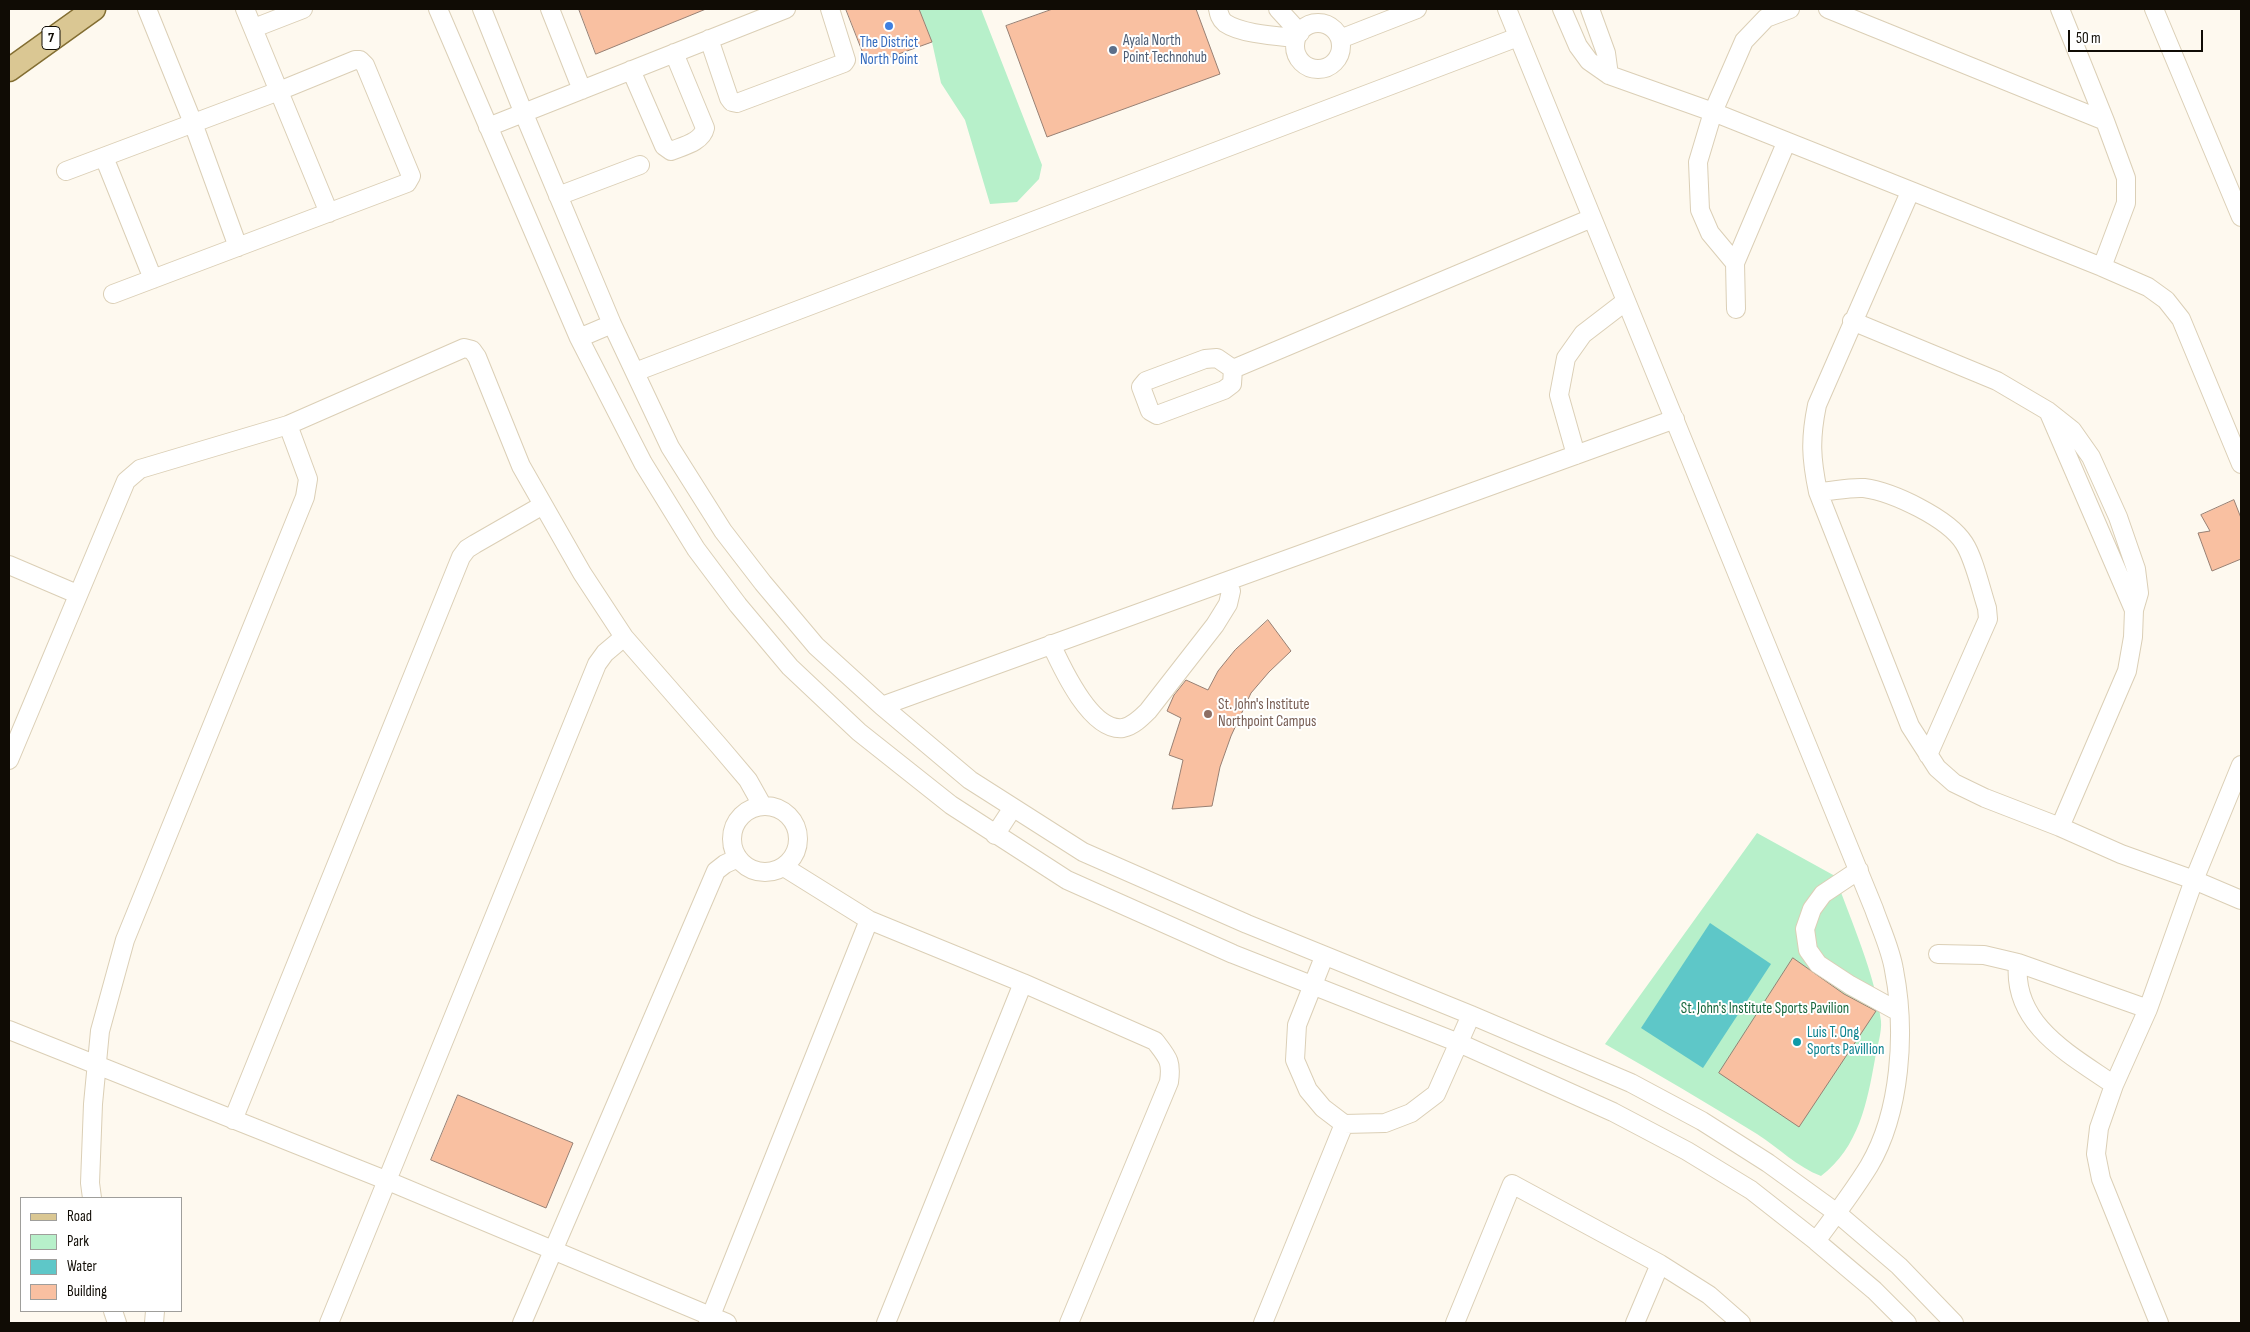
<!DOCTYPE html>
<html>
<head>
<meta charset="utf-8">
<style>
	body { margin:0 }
	#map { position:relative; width:2250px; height:1332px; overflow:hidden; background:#fef9ef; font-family:"Sofia Sans Condensed",sans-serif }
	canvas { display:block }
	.frame { position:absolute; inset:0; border:10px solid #100c05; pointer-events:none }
	.legend { position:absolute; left:20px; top:1197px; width:162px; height:115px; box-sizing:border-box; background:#fff; border:1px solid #9f9e9b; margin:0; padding:6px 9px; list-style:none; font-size:15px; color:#100c05 }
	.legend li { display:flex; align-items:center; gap:10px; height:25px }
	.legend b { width:25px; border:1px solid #9f9e9b }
	.scale { position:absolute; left:2068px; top:30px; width:135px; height:22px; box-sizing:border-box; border:2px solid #100c05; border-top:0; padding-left:6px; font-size:15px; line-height:18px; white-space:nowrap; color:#100c05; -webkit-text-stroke:4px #fff; paint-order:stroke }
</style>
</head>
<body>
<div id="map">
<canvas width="2250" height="1332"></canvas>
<div class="frame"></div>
<ul class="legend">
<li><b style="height:6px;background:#dac793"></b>Road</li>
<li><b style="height:14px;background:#b7f0ca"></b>Park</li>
<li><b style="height:14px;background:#5ec7c8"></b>Water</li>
<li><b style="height:14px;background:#f9c0a1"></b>Building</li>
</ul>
<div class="scale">50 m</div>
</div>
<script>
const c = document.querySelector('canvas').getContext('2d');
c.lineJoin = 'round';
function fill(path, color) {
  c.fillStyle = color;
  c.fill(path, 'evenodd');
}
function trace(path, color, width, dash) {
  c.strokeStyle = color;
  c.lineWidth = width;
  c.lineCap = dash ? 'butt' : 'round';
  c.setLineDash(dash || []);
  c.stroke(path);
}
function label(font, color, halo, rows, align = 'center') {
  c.font = font + ' "Sofia Sans Condensed",sans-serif';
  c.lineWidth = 4;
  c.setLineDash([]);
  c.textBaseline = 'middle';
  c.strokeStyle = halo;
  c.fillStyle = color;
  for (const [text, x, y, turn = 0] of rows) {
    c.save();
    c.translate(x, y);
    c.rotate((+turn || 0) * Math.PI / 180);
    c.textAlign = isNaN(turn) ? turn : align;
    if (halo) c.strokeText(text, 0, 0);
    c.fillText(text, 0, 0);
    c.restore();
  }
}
const green = new Path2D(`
	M919 9H981L1042 165 1039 179 1017 202 990 204 965 120 941 83 932 42Z
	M1757 833 1835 876C1851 921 1875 974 1881 1021 1882 1032 1877 1047 1875 1059 1867 1103 1859 1147 1821 1176 1797 1167 1779 1148 1757 1134 1707 1103 1656 1073 1605 1044Z`);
const water = new Path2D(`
	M1710 923 1771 964 1703 1068 1641 1028Z`);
const building = new Path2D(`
	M579 9H706L596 54Z
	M846 9H919L932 42 868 65Z
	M1053 9H1196L1220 74 1047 137 1006 26Z
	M2234 500 2241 518V559L2212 571 2198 533 2210 531 2201 515Z
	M1268 620 1291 651 1269 672 1251 693 1231 736 1220 767 1212 806 1172 809 1183 760 1169 755 1181 718 1167 711 1174 695 1186 680 1208 690 1218 671 1235 650Z
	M1793 958 1844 994 1876 1011 1799 1127 1719 1073Z
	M458 1095 573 1143 546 1208 431 1160Z`);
const minor = new Path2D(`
	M147 9 193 123 238 247
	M245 9 329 213
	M438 9 579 338 643 463 696 549 738 605 790 667 859 732 951 805 1067 880 1233 954 1459 1043 1613 1112 1687 1151 1751 1190 1816 1241 1874 1290 1907 1323
	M482 9 524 114 612 324 670 447 723 531 763 583 816 646 882 706 970 780 1083 852 1247 924 1471 1015 1631 1083 1702 1121 1768 1163 1837 1213 1899 1266 1954 1323
	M550 9 582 90
	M1218 9C1219 14 1220 19 1225 23 1241 34 1277 36 1296 38
	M1278 9 1300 33
	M1507 9 1874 909C1881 929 1891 950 1894 970 1906 1031 1901 1112 1869 1166 1853 1192 1834 1217 1816 1241
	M1562 9 1578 46 1589 61 1609 75 1713 112 2102 267 2148 287 2166 300 2181 319 2241 464
	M1590 9 1606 53 1609 75
	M1828 9 2105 121
	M2060 9 2105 121 2126 178V203L2102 267
	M2154 9 2241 217
	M1295 46a23 23 0 1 1 46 0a23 23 0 1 1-46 0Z
	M254 28 303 9
	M709 39 729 98 732 102 737 103 844 63 846 60 830 9
	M1340 39 1417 9
	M631 70 664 146 671 151C683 146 702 142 705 128L674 53
	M488 127 786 9
	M104 157 153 279
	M66 171 279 91 355 60H360L365 65 411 176 407 183 113 294
	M1910 192 1817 405C1810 439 1811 458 1818 492L1910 726 1937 768 1954 783 1985 798 2060 827 2121 854 2194 880 2241 900
	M558 196 640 165
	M1735 263 1786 143
	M1736 309 1735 263 1710 233 1700 210 1698 162 1713 112 1744 41 1766 18 1790 9
	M1852 321 1997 381 2048 411 2072 430 2091 457 2118 517 2136 569 2139 593 2134 610 2133 637 2127 671 2060 827
	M579 338 612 324
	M1217 358 1233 369 1232 384 1224 390 1157 415 1150 411 1141 387 1146 381 1205 359Z
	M1233 369 1592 218
	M635 372 1518 37
	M2049 413 2134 610
	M1576 455 1559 395 1566 358 1583 334 1626 301
	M1818 492C1833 491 1850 487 1864 488 1893 492 1948 518 1964 543 1974 558 1981 590 1987 608L1988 619 1928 755
	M9 565 77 594
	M1051 644C1062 668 1091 732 1123 728 1133 726 1141 718 1148 711L1215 625 1228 604 1231 591 1225 582
	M882 706 1675 419
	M9 760 126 481 140 469 288 425 464 348 472 350 477 357 521 466 582 573 624 637 720 747 748 780 762 805
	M732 839a33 33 0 1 1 66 0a33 33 0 1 1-66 0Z
	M995 835 1012 809
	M784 867 869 920 1023 983 1155 1041C1168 1058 1172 1061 1169 1082L1069 1323
	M1859 870 1823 894 1812 909 1805 929 1808 950 1818 964 1850 985 1899 1012
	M1938 954 1984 955 2018 963 2148 1009
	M1324 957 1297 1025 1295 1060 1308 1090 1323 1108 1344 1124 1385 1123 1411 1113 1436 1094 1471 1015
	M2018 963C2012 1025 2071 1055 2114 1085
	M9 1030 388 1181 727 1323
	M233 1120 461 557 467 549 475 544 543 505
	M92 1198 90 1183 93 1104 100 1031 125 940 305 497 308 479 288 425
	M113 1311 117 1323
	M154 1323 155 1311
	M329 1323 597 664 605 653 624 637
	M522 1323 716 871 725 864 738 858
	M708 1323 869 920
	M886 1323 1023 983
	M1263 1323 1344 1124
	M1455 1323 1512 1184 1660 1264 1709 1295 1741 1323
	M1635 1323 1660 1264
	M2159 1323 2101 1179 2096 1154 2099 1128 2114 1085 2148 1009 2194 880 2241 765`);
const major = new Path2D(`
	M9 70 94 9`);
const markers = [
	[889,26,5,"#3f7fe0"],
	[1113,50,5,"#5c6f8a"],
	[1208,714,5,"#8d6e63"],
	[1797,1042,5,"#0f9aa8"]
];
const shields = [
	[51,38,18]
];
const shieldNames = [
	["7",51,38]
];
const serviceNames = [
	["Ayala North",1123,41],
	["Point Technohub",1123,58]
];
const shopNames = [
	["The District",889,43],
	["North Point",889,60]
];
const educationNames = [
	["St. John's Institute",1218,705],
	["Northpoint Campus",1218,722]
];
const parkNames = [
	["St. John's Institute Sports Pavilion",1765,1009]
];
const cultureNames = [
	["Luis T. Ong",1807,1033],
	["Sports Pavillion",1807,1050]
];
fill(green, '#b7f0ca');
fill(water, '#5ec7c8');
fill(building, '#f9c0a1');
trace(building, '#988073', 1);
trace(minor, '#dbcfb6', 20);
trace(major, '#836e32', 25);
trace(minor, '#fff', 18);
trace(major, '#dac793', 22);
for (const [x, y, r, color] of markers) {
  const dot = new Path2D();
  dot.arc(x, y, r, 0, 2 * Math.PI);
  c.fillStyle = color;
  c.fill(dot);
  trace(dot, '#fff', 2);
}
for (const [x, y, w] of shields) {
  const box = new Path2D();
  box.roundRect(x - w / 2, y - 11.5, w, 23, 4);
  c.fillStyle = '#fff';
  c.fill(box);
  trace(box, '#100c05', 1);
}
label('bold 14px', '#100c05', null, shieldNames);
label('15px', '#4e5e75', '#fff', serviceNames, 'left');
label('15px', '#366cbe', '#fff', shopNames);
label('15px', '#785e54', '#fff', educationNames, 'left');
label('15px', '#18683e', '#fff', parkNames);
label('15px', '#0d838f', '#fff', cultureNames, 'left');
</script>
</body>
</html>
